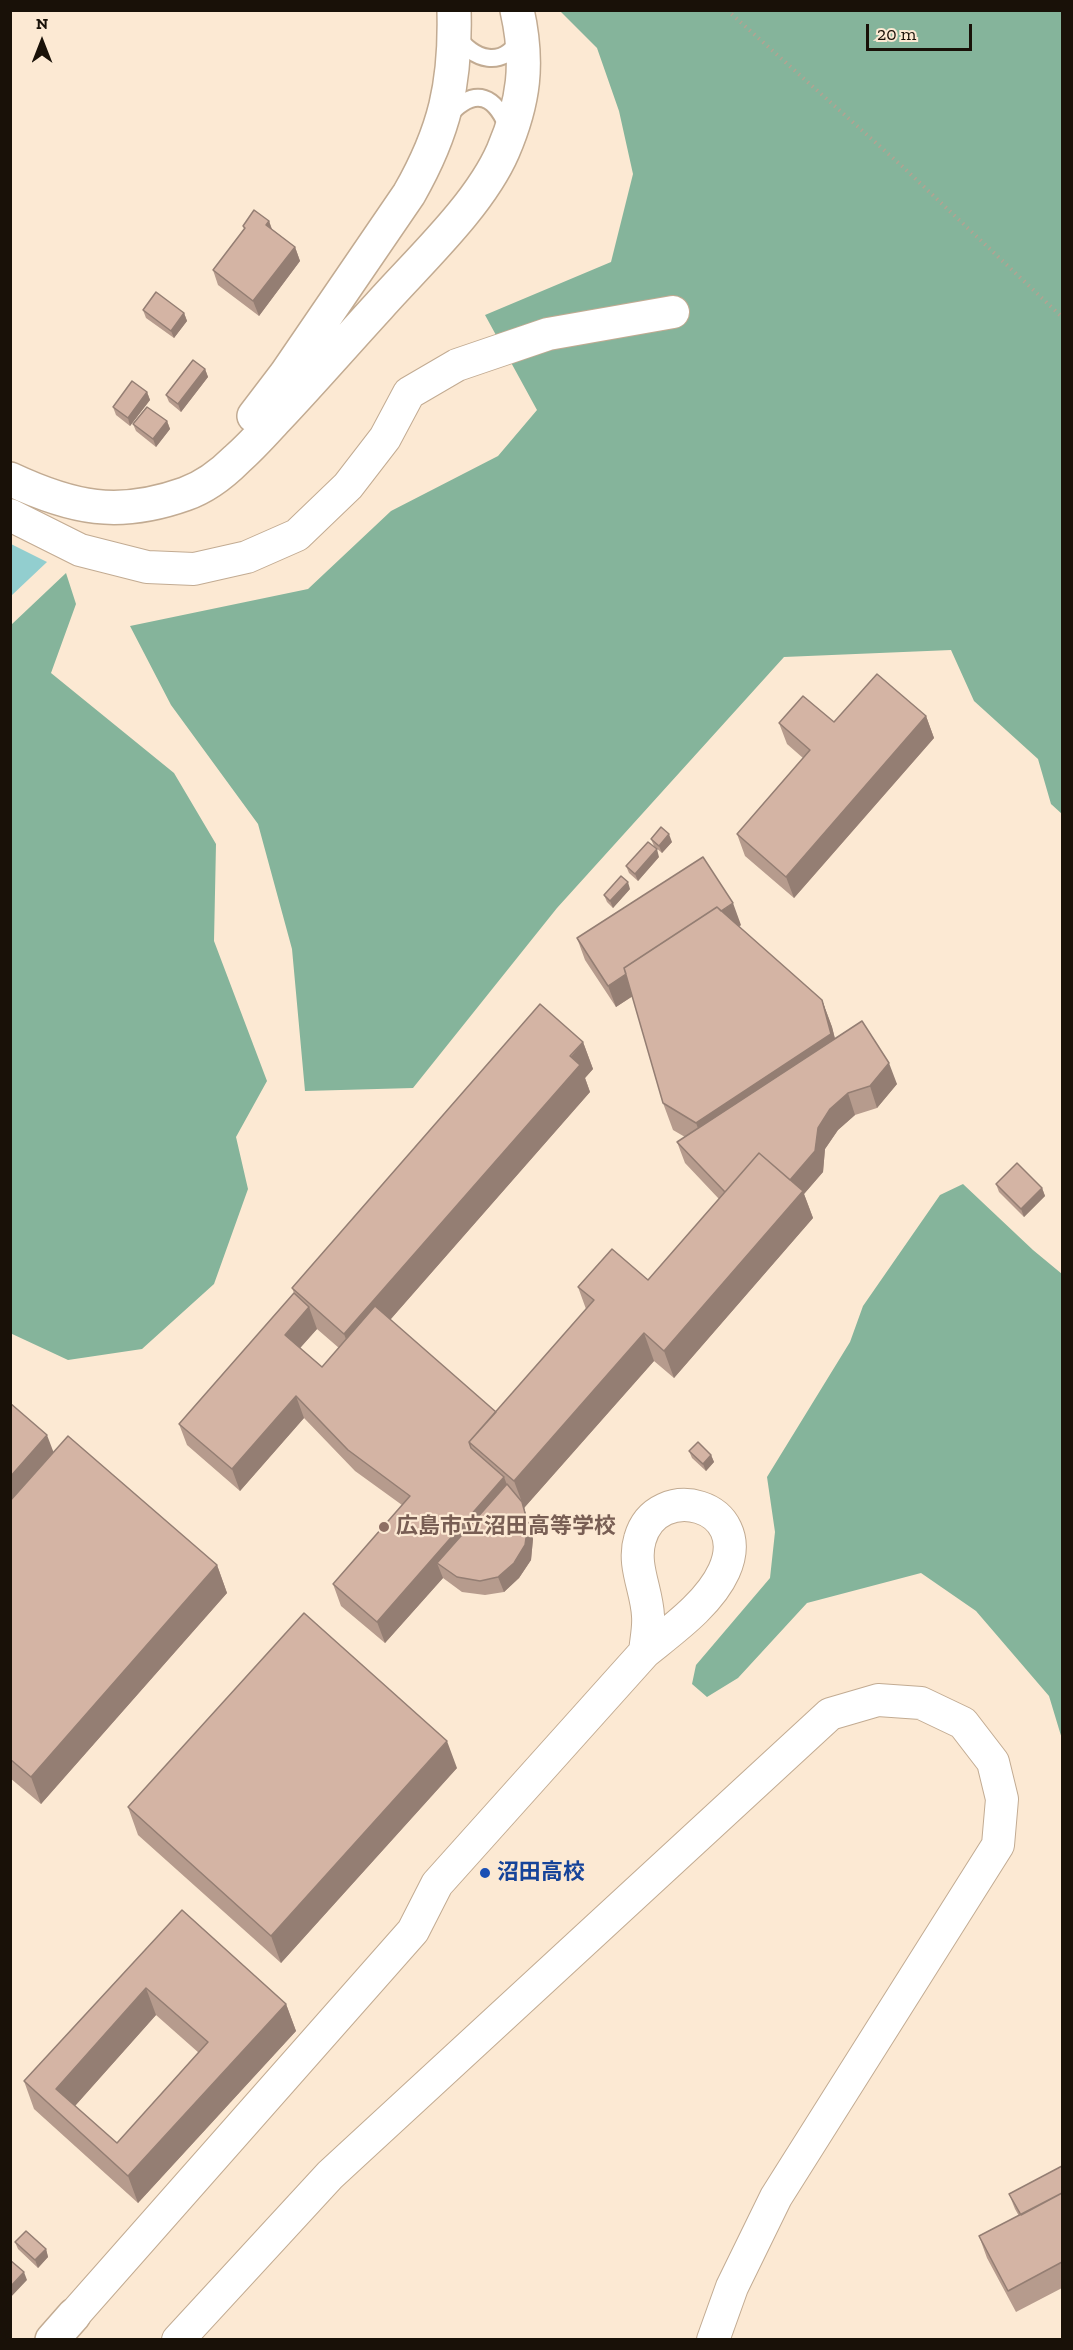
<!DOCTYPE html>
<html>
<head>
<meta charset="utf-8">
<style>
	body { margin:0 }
	#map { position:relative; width:1073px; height:2350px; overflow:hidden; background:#fce9d3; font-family:"Zilla Slab",serif }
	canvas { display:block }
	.frame { position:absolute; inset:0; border:12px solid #191108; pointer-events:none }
	.north { position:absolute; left:12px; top:12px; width:60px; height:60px; -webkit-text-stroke:4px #fce9d3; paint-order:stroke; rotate:0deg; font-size:16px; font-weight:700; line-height:24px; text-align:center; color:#191108 }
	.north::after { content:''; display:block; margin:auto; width:21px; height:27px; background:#191108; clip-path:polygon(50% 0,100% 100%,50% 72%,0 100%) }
	.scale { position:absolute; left:866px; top:24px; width:106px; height:27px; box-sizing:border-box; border:3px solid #191108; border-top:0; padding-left:8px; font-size:18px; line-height:21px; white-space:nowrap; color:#191108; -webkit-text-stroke:4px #fce9d3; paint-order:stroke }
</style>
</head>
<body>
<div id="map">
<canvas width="1073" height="2350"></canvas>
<div class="frame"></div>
<div class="north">N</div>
<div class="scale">20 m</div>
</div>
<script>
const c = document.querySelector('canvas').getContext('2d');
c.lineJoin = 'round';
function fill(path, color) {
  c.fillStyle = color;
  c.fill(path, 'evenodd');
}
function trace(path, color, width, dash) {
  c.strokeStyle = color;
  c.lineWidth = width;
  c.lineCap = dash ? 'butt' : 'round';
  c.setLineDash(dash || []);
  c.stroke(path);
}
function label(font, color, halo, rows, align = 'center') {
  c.font = font + ' "Zilla Slab","Noto Sans JP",serif';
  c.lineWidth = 4.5;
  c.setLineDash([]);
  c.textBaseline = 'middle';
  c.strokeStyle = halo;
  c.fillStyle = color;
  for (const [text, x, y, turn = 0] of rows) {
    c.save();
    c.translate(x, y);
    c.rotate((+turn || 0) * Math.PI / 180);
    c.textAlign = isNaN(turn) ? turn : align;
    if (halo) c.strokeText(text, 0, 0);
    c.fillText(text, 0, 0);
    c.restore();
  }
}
const forest = new Path2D(`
	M560 11H1062V814L1051 804 1038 759 974 701 951 650 784 657 557 908 413 1088 305 1091 292 949 258 824 171 705 130 626 308 589 391 511 498 456 537 410 485 315 611 262 633 174 619 111 597 48Z
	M66 573 76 604 51 673 174 773 216 844 214 941 267 1081 236 1137 248 1189 214 1284 142 1349 68 1360 10 1333 11 625Z
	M963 1184 1033 1250 1062 1274V1739L1049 1696 976 1611 921 1573 807 1603 738 1678 707 1697 692 1684 696 1665 770 1578 775 1532 767 1477 850 1342 863 1306 940 1195Z`);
const water = new Path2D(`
	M11 544 47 562 11 596Z`);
const path = new Path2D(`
	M727 10 903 167 1062 317`);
const lane = new Path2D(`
	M456 34C472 61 504 69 520 38
	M448 116C476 85 496 96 509 131`);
const street = new Path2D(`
	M10 515 80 550 147 567 194 569 247 557 297 535 348 486 385 438 409 393 457 365 548 334 673 312
	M74 2315 413 1931 437 1884 645 1652C646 1641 649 1627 648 1616 647 1590 632 1565 640 1539 657 1479 754 1504 724 1571 709 1604 672 1630 645 1652
	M178 2340 330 2175 830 1714 878 1700 921 1703 963 1723 993 1762 1002 1799 998 1845 776 2197 732 2287 713 2340`);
const secondary = new Path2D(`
	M52 2340 74 2315`);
const highway = new Path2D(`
	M254 416 286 374 409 194C445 131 456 83 454 10
	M10 479C72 508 118 518 185 494 205 487 222 474 237 459 252 446 265 431 278 417 312 381 345 343 379 306 419 261 479 206 503 151 524 102 529 63 517 10`);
const wall = new Path2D(`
	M269 221 272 229 295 247 300 261 259 316 218 285 213 270 244 229 243 226Z
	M143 310 184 313 187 321 174 338 146 318Z
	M205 369 208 377 181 412 169 402 166 395Z
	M147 392 150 400 130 426 116 415 113 407Z
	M167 421 170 429 156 447 136 431 133 424Z
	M926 716 934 738 794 898 745 856 737 834 803 758 787 744 779 723 834 722Z
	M651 839 672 842 662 853 654 846Z
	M659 857 638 881 629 873 626 866Z
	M630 889 613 908 607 902 604 895Z
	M741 925 739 927 822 1000 832 1027 835 1039 897 1084 877 1108 855 1115 838 1130 825 1149 823 1172 804 1194 813 1218 674 1378 654 1361 524 1508 533 1539 531 1560 519 1578 504 1592 485 1595 462 1592 443 1578 385 1643 341 1606 333 1584 402 1505 355 1471 304 1418 240 1491 187 1445 179 1424 294 1293 292 1288 583 1042 593 1069 585 1078 590 1092 390 1320 496 1412 586 1309 578 1287 648 1280 719 1199 685 1163 677 1142 685 1137 673 1130 663 1103 633 996 616 1007 585 960 577 938ZM317 1329 339 1348 322 1367 300 1348Z
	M996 1184 1042 1188 1045 1196 1024 1217 999 1192Z
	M10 1403 53 1452 217 1565 227 1593 41 1804 10 1778Z
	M689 1451 711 1455 714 1462 706 1471 692 1458Z
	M457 1768 281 1963 138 1835 128 1807Z
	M182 1910 286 2004 296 2031 138 2203 34 2109 24 2081ZM156 2015 199 2053 117 2143 75 2106Z
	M1062 2166V2288L1016 2312 987 2258 979 2236 1019 2216 1015 2209 1009 2194Z
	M15 2242 46 2249 48 2257 38 2268 18 2249Z`);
const shadedWall = new Path2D(`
	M269 221 274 236 266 225Z
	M295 247 300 261 259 316 253 301Z
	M184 313 187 321 174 338 171 331Z
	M205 369 208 377 181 412 178 404Z
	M147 392 150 400 130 426 128 418Z
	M167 421 170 429 156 447 153 439Z
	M926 716 934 738 794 898 786 877Z
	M669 834 672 842 662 853 659 846Z
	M657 849 659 857 638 881 635 874Z
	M628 882 630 889 613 908 610 901Z
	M733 903 741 925 616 1007 608 986Z
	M822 1000 832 1027 841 1062 706 1150 696 1123Z
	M583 1042 593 1069 585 1078 590 1092 354 1361 344 1334Z
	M889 1063 897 1084 877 1108 870 1086Z
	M848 1093 855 1115 838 1130 825 1149 823 1172 804 1194 813 1218 674 1378 664 1351 789 1182 818 1128 830 1109Z
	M1042 1188 1045 1196 1024 1217 1021 1209Z
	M309 1307 317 1329 293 1356 285 1335Z
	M644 1333 654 1361 524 1508 533 1539 531 1560 519 1578 504 1592 498 1577 523 1505 514 1481Z
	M296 1396 304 1418 240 1491 232 1469Z
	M47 1435 55 1456 10 1507V1477Z
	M711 1455 714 1462 706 1471 703 1464Z
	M504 1477 512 1498 437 1563 443 1578 385 1643 377 1622Z
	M217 1565 227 1593 41 1804 31 1777Z
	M447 1741 457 1768 281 1963 271 1936Z
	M146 1988 156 2015 66 2116 56 2089Z
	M286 2004 296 2031 138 2203 128 2176Z
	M46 2249 48 2257 38 2268 35 2260Z
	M24 2272 27 2280 10 2298V2287Z`);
const building = new Path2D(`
	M254 210 269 221 266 225 295 247 253 301 213 270 245 228 243 226Z
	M156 292 184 313 171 331 143 310Z
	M193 360 205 369 178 404 166 395Z
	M132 381 147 392 128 418 113 407Z
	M147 407 167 421 153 439 133 424Z
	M877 674 926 716 786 877 737 834 810 750 779 723 803 696 834 722Z
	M661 827 669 834 659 846 651 839Z
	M648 842 657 849 635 874 626 866Z
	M703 857 733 903 721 911 717 907 624 968 626 974 608 986 577 938Z
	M621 876 628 882 610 901 604 895Z
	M717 907 822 1000 831 1034 696 1123 663 1103 624 968Z
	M540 1004 583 1042 570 1056 580 1065 344 1334 292 1288Z
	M862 1021 889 1063 870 1086 848 1093 830 1109 818 1128 815 1151 790 1180 759 1153 725 1192 677 1142Z
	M759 1153 803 1191 664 1351 644 1333 514 1481 469 1442 594 1300 578 1287 612 1249 648 1280Z
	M1017 1163 1042 1188 1021 1209 996 1184Z
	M294 1293 309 1307 285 1335 322 1367 375 1306 496 1412 469 1442 471 1448 504 1477 377 1622 333 1584 410 1496 348 1450 296 1396 232 1469 179 1424Z
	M10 1403 47 1435 10 1477Z
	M68 1436 217 1565 31 1777 10 1759V1501Z
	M698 1442 711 1455 703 1464 689 1451Z
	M507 1484 522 1502 528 1524 525 1545 514 1563 498 1577 480 1581 457 1577 437 1563Z
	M304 1613 447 1741 271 1936 128 1807Z
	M182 1910 286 2004 128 2176 24 2081ZM146 1988 208 2042 117 2143 56 2089Z
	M1062 2166V2193L1021 2215 1009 2194Z
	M1062 2193V2262L1008 2291 979 2236Z
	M26 2231 46 2249 35 2260 15 2242Z
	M10 2260 24 2272 10 2287Z`);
const markers = [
	[384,1527,6,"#8d6e63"],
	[485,1873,6,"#1a4fb4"]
];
const educationNames = [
	["広島市立沼田高等学校",396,1527]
];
const transitNames = [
	["沼田高校",497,1873]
];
fill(forest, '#85b49b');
fill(water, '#92cecf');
trace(lane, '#c2ab92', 20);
trace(street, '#c2ab92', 34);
trace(secondary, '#c2ab92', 36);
trace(highway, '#c2ab92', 36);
trace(path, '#b3a392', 4, [1.5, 4.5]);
trace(lane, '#fff', 16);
trace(street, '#fff', 32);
trace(secondary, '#fff', 33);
trace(highway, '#fff', 33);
fill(wall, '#b69b8d');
fill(shadedWall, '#947e73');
fill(building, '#d4b4a4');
trace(building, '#947e73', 1.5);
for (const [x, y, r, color] of markers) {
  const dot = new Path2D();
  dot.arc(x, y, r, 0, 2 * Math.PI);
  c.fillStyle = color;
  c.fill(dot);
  trace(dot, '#fce9d3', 2);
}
label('bold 22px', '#785e54', '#fce9d3', educationNames, 'left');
label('bold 22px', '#164399', '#fce9d3', transitNames, 'left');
</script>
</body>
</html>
